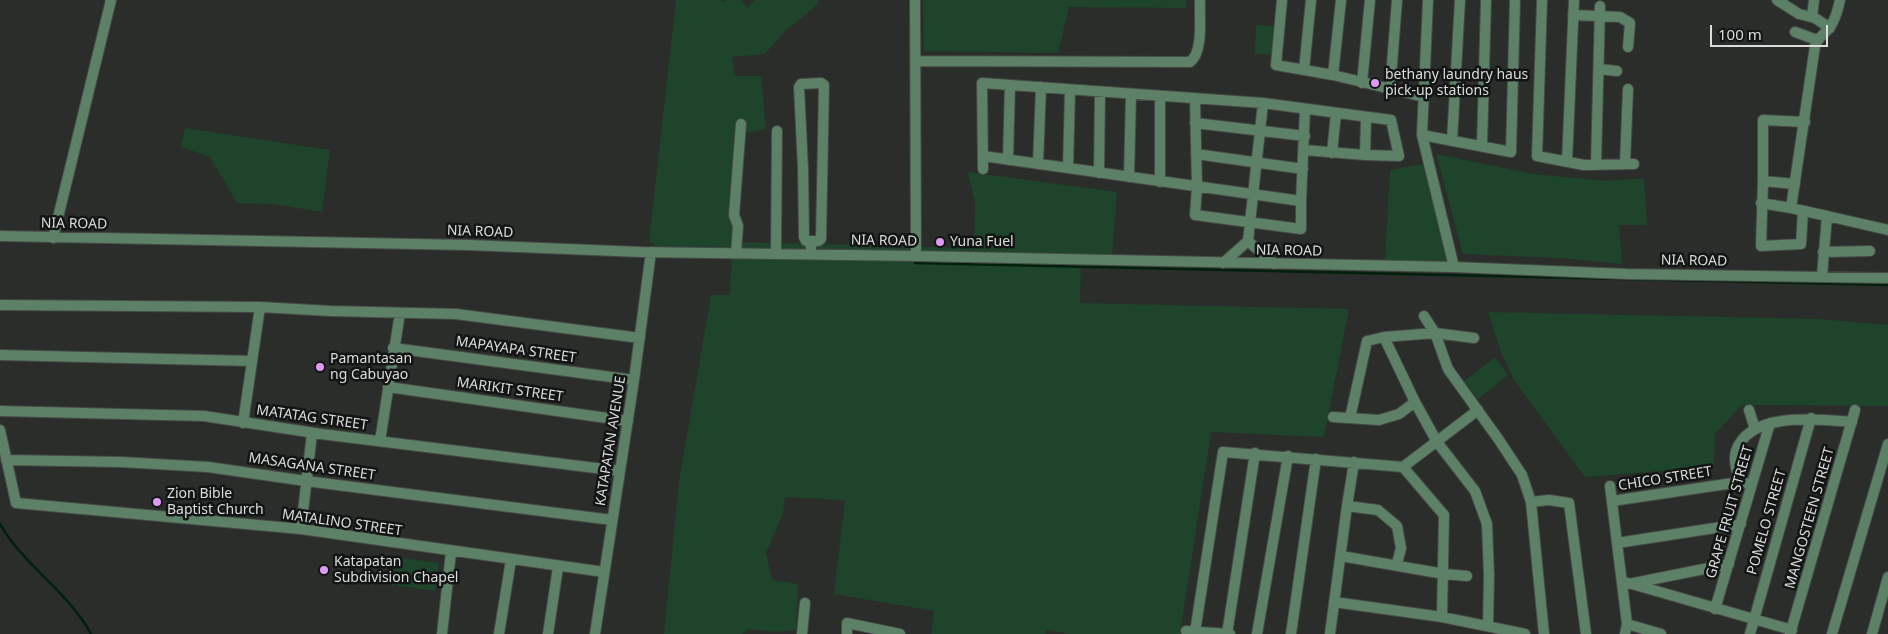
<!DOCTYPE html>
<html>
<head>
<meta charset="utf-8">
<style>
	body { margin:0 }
	#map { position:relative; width:1888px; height:634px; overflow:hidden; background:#2a2d2a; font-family:"Noto Sans",sans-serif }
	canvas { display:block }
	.scale { position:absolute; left:1710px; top:25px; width:118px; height:22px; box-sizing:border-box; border:2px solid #dadddb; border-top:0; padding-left:6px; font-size:15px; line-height:18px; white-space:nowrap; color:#dadddb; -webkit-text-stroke:4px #131514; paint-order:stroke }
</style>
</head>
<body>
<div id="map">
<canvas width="1888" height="634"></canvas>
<div class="scale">100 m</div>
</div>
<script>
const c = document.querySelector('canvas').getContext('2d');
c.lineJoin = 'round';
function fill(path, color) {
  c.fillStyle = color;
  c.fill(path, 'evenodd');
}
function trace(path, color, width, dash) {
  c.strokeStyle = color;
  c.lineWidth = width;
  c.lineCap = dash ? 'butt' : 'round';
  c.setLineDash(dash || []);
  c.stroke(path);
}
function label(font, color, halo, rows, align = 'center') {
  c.font = font + ' "Noto Sans",sans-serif';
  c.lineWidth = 5;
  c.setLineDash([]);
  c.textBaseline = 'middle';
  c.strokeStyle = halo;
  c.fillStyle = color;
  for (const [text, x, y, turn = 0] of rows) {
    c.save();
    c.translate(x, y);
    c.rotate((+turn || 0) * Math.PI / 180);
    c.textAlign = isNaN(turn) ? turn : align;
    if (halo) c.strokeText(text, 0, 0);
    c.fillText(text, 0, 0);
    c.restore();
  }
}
const green = new Path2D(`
	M676 0H721L722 2 726 0H742L747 8 755 0H818L817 5 785 31 765 54 732 57 735 76H761L766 129 740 134 734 242 974 248 975 203 968 172 1117 192 1112 255H1081L1080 303 1349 309 1324 437 1211 432 1180 634H1070L1047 630 1045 634H931L934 611 834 594 845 500 785 497 783 514 766 553 772 580 798 584 796 630 775 632 749 629 742 634H664L679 482 711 295H730L732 247 657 246 649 241Z
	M923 0H1186V8L1069 7 1058 53 924 51Z
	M1256 25 1274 26 1273 54H1255Z
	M185 128 330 150 322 212 273 204 237 203 210 157 181 147Z
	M1436 154 1533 174 1606 181 1644 178 1647 225H1619L1622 264 1560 258 1463 254Z
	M1423 164 1449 264 1385 260 1390 170Z
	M1488 312 1819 319 1888 325V406L1742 405 1715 434 1714 467 1585 477 1514 380 1501 352Z
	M1495 357 1508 375 1478 399 1464 381Z
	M396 557 439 563 435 591 392 585Z`);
const stream = new Path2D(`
	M915 263 1888 285
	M0 524C24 566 68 591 91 634`);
const minor = new Path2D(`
	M915 0 916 256
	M1282 0 1276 65 1333 75 1424 97
	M1428 0 1422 135 1454 267
	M1542 0 1537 156 1584 165 1634 164
	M1777 0 1799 14 1815 18 1830 28
	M1573 15 1620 17 1630 23 1628 47
	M1812 17 1814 0
	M1795 32 1817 40
	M915 61 1190 62C1204 52 1199 16 1200 0
	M1599 69 1617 71
	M1304 70 1311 0
	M1333 75 1341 0
	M1362 83 1370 0
	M1390 90 1397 0
	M1195 99 1197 187 1195 215 1301 229V201L1305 109
	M1195 123 1305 136
	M1422 135 1511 152 1515 0
	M1452 141 1460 0
	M1482 146 1486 0
	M1332 153 1336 113
	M1196 154 1303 169
	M1365 155 1366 118
	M983 156 1301 201
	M1008 160 1010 85
	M1567 162 1574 0
	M1038 164 1041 87
	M1625 164 1628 89
	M1596 165 1600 6
	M1068 168 1070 90
	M983 169 982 83 1263 103 1391 120 1399 156 1365 155 1304 150
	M1099 173 1100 92
	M1129 177 1131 94
	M1763 181 1761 246 1801 244 1803 211
	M1160 182V96
	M1795 184 1763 181V120L1805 122
	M1761 203 1791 208
	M1827 216 1888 230
	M0 236 468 245 641 252 916 256 1454 267 1627 274 1888 278
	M53 238 111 0
	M1248 241 1263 103
	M1823 252 1870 251
	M736 253 738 226 734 215 741 124
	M776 253 777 131
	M811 254V241H806L804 237 803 168 799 87 801 84 821 83 824 85 821 239 818 241H811
	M1223 263 1248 241 1274 264
	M1822 276 1827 216 1791 208 1815 46C1818 37 1825 34 1830 27 1836 19 1838 9 1840 0
	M0 305 260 307 331 311 456 314 640 338
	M1424 316 1435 333 1448 369 1499 440 1522 475 1531 502 1544 634
	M1384 337 1415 402 1437 442 1475 491 1487 524 1489 576 1488 626
	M393 348 634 380
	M0 355 252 361
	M388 387 628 421
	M1749 410 1755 429
	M0 411 204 416 321 434 620 471
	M1333 417 1379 420 1399 414 1415 402
	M1350 418 1367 341 1384 337 1435 333 1474 338
	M243 423 260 307
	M0 430 16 503 301 529 604 572
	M380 441 400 313
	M6 460 121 462 208 467 306 481 612 520
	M1403 467 1444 515 1442 617
	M1740 482C1737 472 1733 461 1736 451 1750 411 1818 419 1852 422
	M1610 486 1627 624 1625 634
	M1612 501 1740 482 1746 483
	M1531 502 1549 500 1569 503 1586 634
	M1347 506 1378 510 1397 526 1401 548 1397 564
	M301 529 312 433
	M1617 543 1741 524
	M1341 556 1444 574 1467 576
	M1622 582 1632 584 1792 630
	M1634 583 1729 564
	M1334 602 1442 617 1525 634
	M1715 609 1770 423
	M1627 624 1661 634
	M1186 631 1230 634
	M1195 632 1223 452 1403 467 1478 410
	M442 634 451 552
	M499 634 511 560
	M548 634 558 567
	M595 634 634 380 651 252
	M802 634 805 603
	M847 634V623L900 634
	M1227 634 1255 453
	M1257 634 1288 456
	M1291 634 1316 459
	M1330 634 1347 506 1354 462
	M1750 634 1811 418
	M1790 634 1855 410
	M1832 634 1888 444
	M1872 634 1888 577`);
const markers = [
	[1375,83,5,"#dd99f3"],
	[940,242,5,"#dd99f3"],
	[320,367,5,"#dd99f3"],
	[157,502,5,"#dd99f3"],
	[324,570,5,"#dd99f3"]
];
const poiNames = [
	["bethany laundry haus",1385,75],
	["pick-up stations",1385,91],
	["Yuna Fuel",950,242],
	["Pamantasan",330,359],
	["ng Cabuyao",330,375],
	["Zion Bible",167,494],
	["Baptist Church",167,510],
	["Katapatan",334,562],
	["Subdivision Chapel",334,578]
];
const streetNames = [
	["NIA ROAD",74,224,1],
	["NIA ROAD",480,232,2],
	["NIA ROAD",884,241,1],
	["NIA ROAD",1289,251,1],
	["NIA ROAD",1694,261,1],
	["MAPAYAPA STREET",516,350,8],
	["MARIKIT STREET",510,390,8],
	["MATATAG STREET",312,418,8],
	["KATAPATAN AVENUE",611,441,-81],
	["MASAGANA STREET",312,467,8],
	["CHICO STREET",1665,479,-9],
	["GRAPE FRUIT STREET",1730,512,-74],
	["MANGOSTEEN STREET",1810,518,-74],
	["POMELO STREET",1767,522,-74],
	["MATALINO STREET",342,523,8]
];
fill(green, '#1e442b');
trace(stream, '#01210d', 2.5);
trace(minor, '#464946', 12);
trace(minor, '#5c8166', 10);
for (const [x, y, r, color] of markers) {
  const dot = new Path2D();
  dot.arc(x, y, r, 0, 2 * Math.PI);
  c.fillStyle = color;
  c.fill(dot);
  trace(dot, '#131514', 2);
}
label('14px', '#dadddb', '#131514', poiNames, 'left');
label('14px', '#dadddb', '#131514', streetNames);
</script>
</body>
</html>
